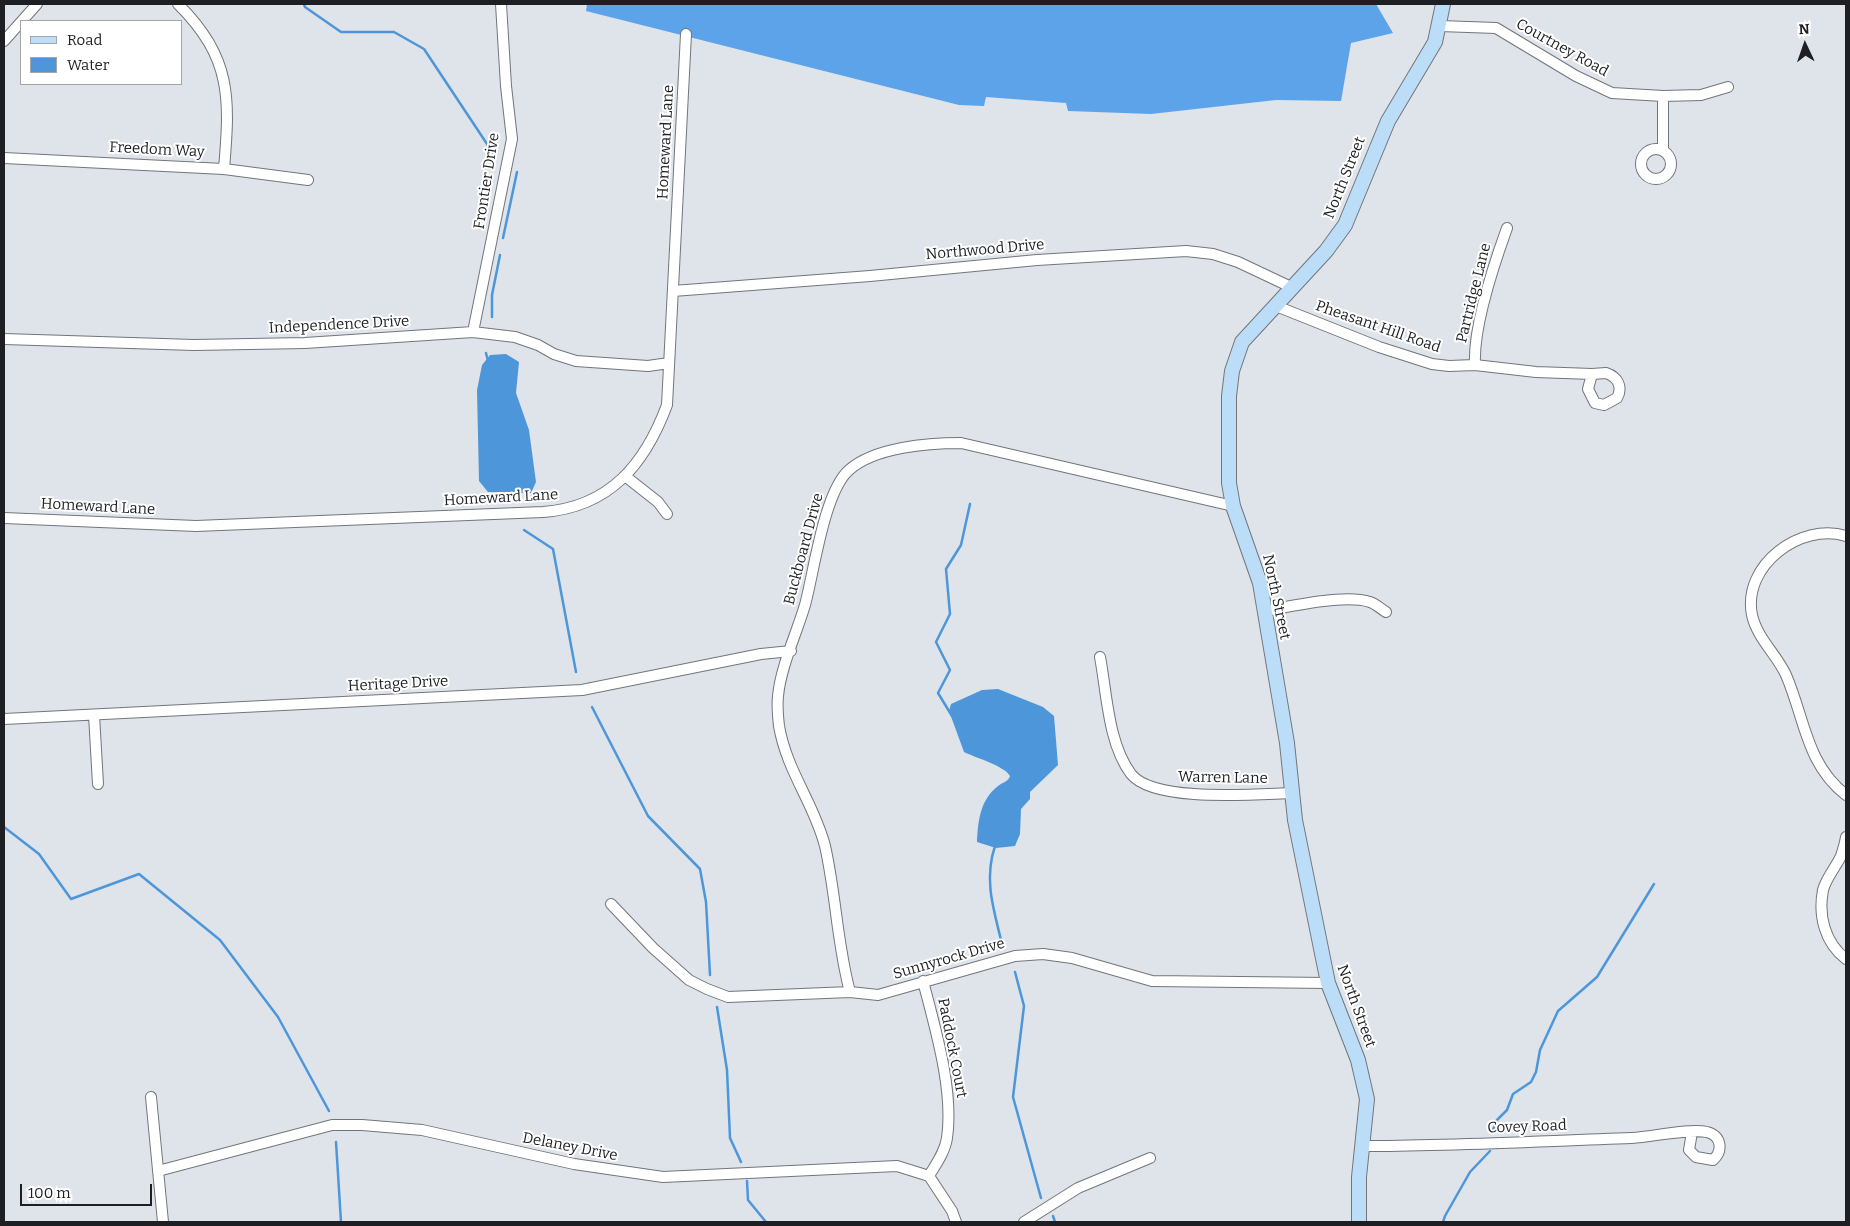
<!DOCTYPE html>
<html>
<head>
<meta charset="utf-8">
<style>
	body { margin:0 }
	#map { position:relative; width:1850px; height:1226px; overflow:hidden; background:#dee4ea; font-family:Bitter,serif }
	canvas { display:block }
	.frame { position:absolute; inset:0; border:5px solid #1d1f22; pointer-events:none }
	.legend { position:absolute; left:20px; top:20px; width:162px; height:65px; box-sizing:border-box; background:#fff; border:1px solid #a5a5a7; margin:0; padding:6px 9px; list-style:none; font-size:15px; color:#1d1f22 }
	.legend li { display:flex; align-items:center; gap:10px; height:25px }
	.legend b { width:25px; border:1px solid #a5a5a7 }
	.north { position:absolute; left:1780px; top:20px; width:50px; height:50px; -webkit-text-stroke:4px #fff; paint-order:stroke; rotate:357deg; font-size:14px; font-weight:700; line-height:20px; text-align:center; color:#1d1f22 }
	.north::after { content:''; display:block; margin:auto; width:18px; height:22px; background:#1d1f22; clip-path:polygon(50% 0,100% 100%,50% 72%,0 100%) }
	.scale { position:absolute; left:20px; top:1184px; width:132px; height:22px; box-sizing:border-box; border:2px solid #1d1f22; border-top:0; padding-left:6px; font-size:15px; line-height:18px; white-space:nowrap; color:#1d1f22; -webkit-text-stroke:4px #fff; paint-order:stroke }
</style>
</head>
<body>
<div id="map">
<canvas width="1850" height="1226"></canvas>
<div class="frame"></div>
<ul class="legend">
<li><b style="height:6px;background:#bcddf8"></b>Road</li>
<li><b style="height:14px;background:#4e96da"></b>Water</li>
</ul>
<div class="north">N</div>
<div class="scale">100 m</div>
</div>
<script>
const c = document.querySelector('canvas').getContext('2d');
c.lineJoin = 'round';
function fill(path, color) {
  c.fillStyle = color;
  c.fill(path, 'evenodd');
}
function trace(path, color, width, dash) {
  c.strokeStyle = color;
  c.lineWidth = width;
  c.lineCap = dash ? 'butt' : 'round';
  c.setLineDash(dash || []);
  c.stroke(path);
}
function label(font, color, halo, rows, align = 'center') {
  c.font = font + ' Bitter,serif';
  c.lineWidth = 4;
  c.setLineDash([]);
  c.textBaseline = 'middle';
  c.strokeStyle = halo;
  c.fillStyle = color;
  for (const [text, x, y, turn = 0] of rows) {
    c.save();
    c.translate(x, y);
    c.rotate((+turn || 0) * Math.PI / 180);
    c.textAlign = isNaN(turn) ? turn : align;
    if (halo) c.strokeText(text, 0, 0);
    c.fillText(text, 0, 0);
    c.restore();
  }
}
const forest = new Path2D(`
	M587 4H1376L1393 33 1351 43 1341 101 1276 100 1151 114 1068 111 1066 103 986 97 984 106 959 105 586 11Z`);
const water = new Path2D(`
	M506 354 519 362 516 393 529 430 536 482 531 493 488 492 479 481 477 390 482 365 490 355Z
	M998 689 1043 707 1054 716 1058 765 1030 792V799L1021 809 1020 834 1015 846 996 848 977 842C978 821 980 800 998 786 1003 782 1008 782 1010 776 1005 766 976 758 964 752L949 711 951 704 982 690Z`);
const stream = new Path2D(`
	M304 4 305 7 341 32H394L424 49 493 153
	M503 238 517 172
	M492 317V295L500 255
	M486 353 488 361
	M524 530 553 549 576 672
	M592 707 648 816 700 869 706 902 710 975
	M952 716 938 693 950 670 936 642 950 614 946 569 961 545 970 504
	M4 827 39 854 71 899 139 874 220 940 278 1017 329 1111
	M995 846C984 879 993 907 1001 940
	M1015 972 1024 1006 1013 1097 1041 1198
	M717 1007 727 1070 730 1138 741 1162
	M1493 1130 1497 1120 1507 1110 1513 1094 1531 1082 1536 1072 1540 1050 1558 1011 1597 977 1654 884
	M336 1142 341 1222
	M747 1181 748 1200 766 1222
	M1053 1216 1055 1222
	M1443 1222 1445 1216 1470 1172 1490 1151`);
const street = new Path2D(`
	M178 4C232 58 230 98 224 169
	M1440 26 1496 28 1576 76 1612 93 1663 96 1701 95 1728 87
	M4 41 37 4
	M1663 96V151
	M1641 164a15 15 0 1 1 30 0a15 15 0 1 1-30 0Z
	M4 158 224 169 308 180
	M673 291 870 276 1037 260 1186 251 1213 254 1238 262 1293 288
	M1276 306 1379 347 1432 364 1449 366 1475 365 1536 372 1592 374
	M473 332 512 139 506 86 501 4
	M4 339 194 345 305 343 473 332 515 337 538 345 554 354 576 361 648 366 669 363
	M1475 365C1473 328 1494 264 1507 228
	M1606 373C1618 377 1623 387 1617 398L1604 405 1595 403 1588 389 1592 374Z
	M625 476 658 502 667 514
	M4 518 196 526 543 512C610 507 645 464 667 405L686 34
	M1846 536C1801 522 1742 565 1752 615 1757 638 1777 655 1786 675 1805 719 1806 764 1846 795
	M1265 611C1291 606 1345 594 1370 602 1376 604 1381 609 1386 612
	M1100 657C1107 694 1108 743 1131 774 1154 803 1256 794 1292 793
	M94 715 98 784
	M4 719 582 690 761 654 791 651
	M1846 837C1845 843 1843 850 1841 856 1836 867 1826 878 1823 890 1818 916 1825 943 1846 959
	M611 904 653 948 689 980 707 989 728 997 850 992 878 995 1015 956 1043 954 1072 958 1152 981 1328 983
	M923 981C935 1028 954 1090 947 1138 945 1152 936 1164 929 1176
	M850 992C837 944 836 894 825 846 814 803 787 772 779 726 778 717 777 705 778 696 781 666 796 635 805 605 814 572 824 492 849 470 875 447 928 443 961 443L1233 506
	M151 1097 163 1222
	M1363 1146C1452 1146 1542 1141 1632 1138 1652 1137 1689 1128 1707 1132 1722 1136 1723 1151 1713 1160L1696 1157 1689 1150 1692 1132
	M158 1171 332 1125H362L422 1130 574 1164 663 1177 897 1166 929 1176 952 1211 956 1222
	M1024 1222 1078 1188 1150 1158`);
const secondary = new Path2D(`
	M1359 1222V1177L1367 1099 1358 1060 1328 983 1295 820 1287 743 1260 583 1233 506 1229 483V396L1232 371 1242 342 1326 251 1345 225 1388 121 1435 42 1443 4`);
const streetNames = [
	["Courtney Road",1562,48,29],
	["Homeward Lane",666,142,-87],
	["Freedom Way",157,150,3],
	["North Street",1345,178,-68],
	["Frontier Drive",487,181,-81],
	["Northwood Drive",985,250,-5],
	["Partridge Lane",1474,293,-76],
	["Independence Drive",339,325,-3],
	["Pheasant Hill Road",1378,327,19],
	["Homeward Lane",501,498,-3],
	["Homeward Lane",98,507,3],
	["Buckboard Drive",804,549,-75],
	["North Street",1276,597,78],
	["Heritage Drive",398,684,-3],
	["Warren Lane",1223,778,1],
	["Sunnyrock Drive",949,959,-16],
	["North Street",1356,1006,70],
	["Paddock Court",952,1048,79],
	["Covey Road",1527,1127,-2],
	["Delaney Drive",570,1147,11]
];
fill(forest, '#5ca3e9');
fill(water, '#4e96da');
trace(stream, '#4e96da', 2.5);
trace(street, '#71767b', 12);
trace(secondary, '#71767b', 16);
trace(street, '#fff', 10);
trace(secondary, '#bcddf8', 14);
label('15px', '#1d1f22', '#fff', streetNames);
</script>
</body>
</html>
